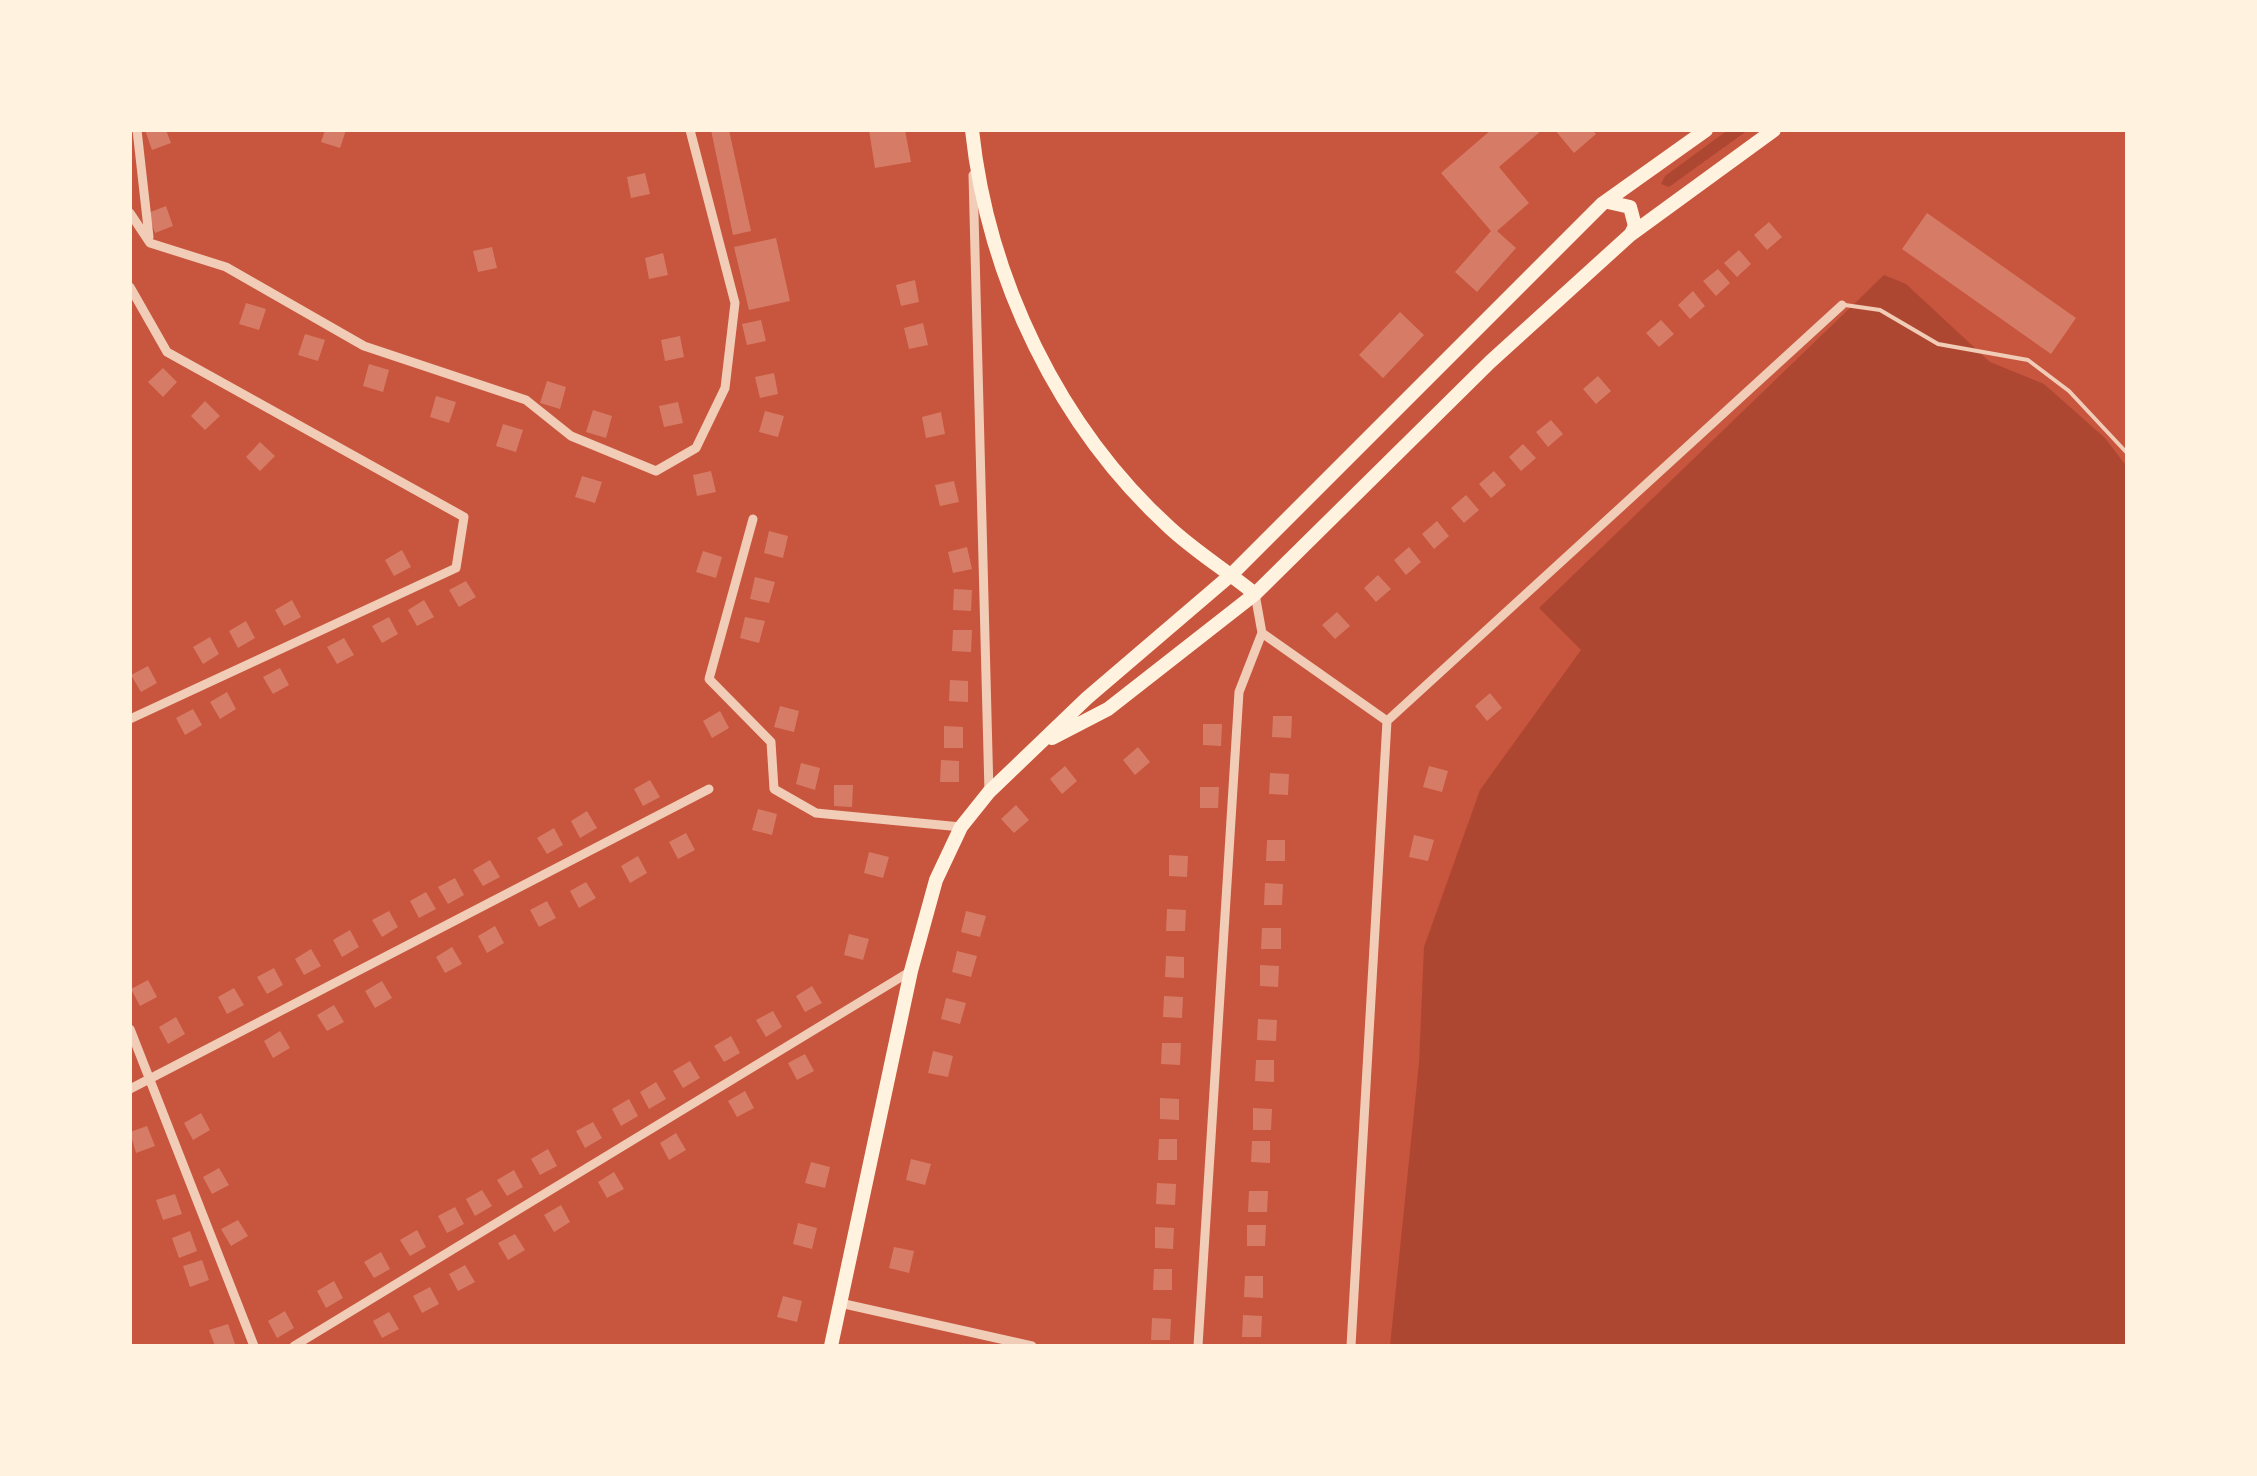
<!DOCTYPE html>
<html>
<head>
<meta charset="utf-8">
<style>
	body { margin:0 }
	#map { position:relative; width:2257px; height:1476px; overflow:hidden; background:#c8553d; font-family:"Noto Serif",serif }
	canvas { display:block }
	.frame { position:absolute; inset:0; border:132px solid #fff3e0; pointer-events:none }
</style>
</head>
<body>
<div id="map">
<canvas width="2257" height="1476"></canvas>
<div class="frame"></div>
</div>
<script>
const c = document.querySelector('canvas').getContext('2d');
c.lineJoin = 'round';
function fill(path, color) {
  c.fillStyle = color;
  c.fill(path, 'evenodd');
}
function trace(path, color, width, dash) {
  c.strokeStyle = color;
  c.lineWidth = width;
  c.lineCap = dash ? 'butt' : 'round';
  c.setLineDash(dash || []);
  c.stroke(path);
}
const green = new Path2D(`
	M1728 130H1748L1669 187 1661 184 1665 176Z
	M1884 275 1906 284 1990 362 2044 384 2105 438 2127 467V1346H1390L1419 1063 1424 947 1480 790 1581 650 1539 608Z`);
const building = new Path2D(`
	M145 130H166L171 143 152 150Z
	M325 130H346L340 148 321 142Z
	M711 130H729L751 231 733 235Z
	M869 130H905L911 162 875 168Z
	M1491 130H1542L1499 167 1529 203 1497 231 1516 248 1477 292 1455 272 1491 231 1441 173Z
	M1555 130H1592L1596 134 1574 153Z
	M645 173 650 194 631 198 627 177Z
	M166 206 173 226 155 233 148 213Z
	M1927 213 2076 318 2051 354 1902 249Z
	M1769 222 1782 237 1767 250 1754 235Z
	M776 238 790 301 749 310 734 247Z
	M492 247 497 268 478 272 473 251Z
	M1739 250 1751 264 1737 277 1724 263Z
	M663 253 668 275 649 279 645 258Z
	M1718 269 1730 283 1716 296 1703 281Z
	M915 280 919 302 901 306 896 285Z
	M1693 291 1705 306 1690 319 1678 305Z
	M246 303 266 309 259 330 239 324Z
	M1400 312 1424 335 1383 378 1359 355Z
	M761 320 766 341 747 345 742 324Z
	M1661 320 1674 334 1659 347 1646 333Z
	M923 323 928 345 909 349 904 328Z
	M305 334 325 340 318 361 298 355Z
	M680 336 684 357 665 361 661 340Z
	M369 364 389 370 383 392 363 386Z
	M163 368 177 382 163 397 148 382Z
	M774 373 778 394 760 398 755 377Z
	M1598 376 1611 391 1596 404 1583 389Z
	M547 381 566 387 560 409 540 403Z
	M436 396 456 402 449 423 430 417Z
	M205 401 220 416 205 430 191 416Z
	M678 402 683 423 664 427 659 406Z
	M593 410 612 416 606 438 586 432Z
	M765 411 784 416 778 437 759 432Z
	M941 412 945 434 926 438 922 417Z
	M1551 420 1563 434 1548 447 1536 432Z
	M503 424 523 430 516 452 496 446Z
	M260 442 275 456 260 471 246 457Z
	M1523 444 1536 458 1521 471 1509 457Z
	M711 471 716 492 697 496 693 475Z
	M1494 471 1506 485 1491 498 1479 484Z
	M582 476 602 482 595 503 575 497Z
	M954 481 959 502 940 506 935 485Z
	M1466 495 1479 510 1464 523 1451 508Z
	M1437 521 1449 536 1434 549 1422 534Z
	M769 531 788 536 783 558 764 553Z
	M967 547 972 569 953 573 948 552Z
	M1409 547 1421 562 1406 575 1394 560Z
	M402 550 411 567 394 576 385 560Z
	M703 551 722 557 716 578 696 572Z
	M1378 575 1391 589 1376 602 1364 588Z
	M755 577 775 582 769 603 750 599Z
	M466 581 476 597 459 607 449 590Z
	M954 589 972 590 971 611 953 610Z
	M292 600 301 617 284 626 275 610Z
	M424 600 434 617 417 626 408 610Z
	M1337 612 1350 626 1335 639 1322 625Z
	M389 617 398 634 382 643 372 626Z
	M745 617 765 621 759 643 740 638Z
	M246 621 255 638 238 648 229 631Z
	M953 630H972L971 652 952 651Z
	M210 637 219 654 203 664 193 647Z
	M344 638 354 655 337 664 327 647Z
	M148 666 157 683 141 692 131 675Z
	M280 668 289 685 273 694 263 677Z
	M950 680 968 681V702L949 701Z
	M227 692 236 709 220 719 210 702Z
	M1490 693 1502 708 1487 721 1475 706Z
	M780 706 799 711 794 732 774 727Z
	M193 709 202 725 185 735 176 718Z
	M720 711 729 728 712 738 703 721Z
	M1273 716H1292L1291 738 1272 737Z
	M1203 724H1222L1221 746 1203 745Z
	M944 726 963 727V748H944Z
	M1138 747 1150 762 1135 775 1123 760Z
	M941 760 959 761V782H940Z
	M801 763 820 768 815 790 796 784Z
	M1065 766 1077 781 1062 794 1050 779Z
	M1429 766 1448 771 1442 792 1423 787Z
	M1270 773 1289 774 1288 795 1269 794Z
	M650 780 660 797 643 806 634 789Z
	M834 785H853L852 807 834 806Z
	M1200 787H1219L1218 808H1200Z
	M1016 805 1029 820 1014 833 1001 819Z
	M758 809 777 814 772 835 752 830Z
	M587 811 597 828 580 838 571 821Z
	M554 828 563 845 547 854 537 838Z
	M686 833 695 850 678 859 669 842Z
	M1414 835 1434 840 1428 861 1409 857Z
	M1267 840H1285V861H1266Z
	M869 852 889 857 883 878 864 873Z
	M1169 855 1188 856 1187 877 1169 876Z
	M638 856 647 873 630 883 621 866Z
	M490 860 500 877 483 886 473 870Z
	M455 878 464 895 448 904 438 887Z
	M586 882 596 898 579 908 570 891Z
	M1265 883 1283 884 1282 905H1264Z
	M426 892 436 909 419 918 410 901Z
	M547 901 556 918 539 927 530 910Z
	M1167 909 1186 910 1185 931H1166Z
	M389 911 398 927 382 937 372 920Z
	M966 911 986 916 980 937 961 932Z
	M495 926 504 943 487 953 478 936Z
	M1262 928H1281V949H1261Z
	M350 930 359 947 342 957 333 940Z
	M849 934 869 939 863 960 844 955Z
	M452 947 462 964 445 973 436 957Z
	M311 949 321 966 304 975 295 959Z
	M957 951 977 956 971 977 952 972Z
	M1166 956 1184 957V978L1165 977Z
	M1260 965 1279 966 1278 987 1260 986Z
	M274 968 283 985 267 994 257 977Z
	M148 980 157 997 140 1006 131 989Z
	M382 981 392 998 375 1008 365 991Z
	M812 986 822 1003 805 1012 796 996Z
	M234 988 244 1005 227 1014 218 997Z
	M1164 996 1183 997 1182 1018 1163 1017Z
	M946 998 966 1003 960 1024 941 1019Z
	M334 1005 344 1022 327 1031 317 1015Z
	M773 1011 782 1027 766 1037 756 1020Z
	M176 1017 185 1034 168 1044 159 1027Z
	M1258 1019 1277 1020 1276 1041 1257 1040Z
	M280 1031 290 1048 273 1058 264 1041Z
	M731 1036 740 1053 724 1062 714 1046Z
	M1162 1043H1181L1180 1065 1161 1064Z
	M933 1051 953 1056 948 1077 928 1073Z
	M805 1054 814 1071 797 1080 788 1063Z
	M1256 1060H1274V1082L1255 1081Z
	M690 1061 700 1078 683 1088 673 1071Z
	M656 1082 666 1099 649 1109 640 1092Z
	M745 1091 754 1108 737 1117 728 1101Z
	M1160 1098 1179 1099V1120L1160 1119Z
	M629 1099 638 1116 621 1126 612 1109Z
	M1253 1108 1272 1109 1271 1130H1253Z
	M201 1113 210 1130 193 1140 184 1123Z
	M593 1122 602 1138 585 1148 576 1131Z
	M147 1126 155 1146 136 1153 130 1132Z
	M676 1133 686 1150 669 1160 660 1143Z
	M1159 1139H1177V1160H1158Z
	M1252 1141H1270V1163L1251 1162Z
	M548 1149 557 1166 540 1175 531 1159Z
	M911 1159 931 1164 925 1185 906 1180Z
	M811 1162 830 1167 825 1188 805 1183Z
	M219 1168 229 1185 212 1194 203 1177Z
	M514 1170 523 1187 507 1196 497 1180Z
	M614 1172 624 1189 607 1198 598 1182Z
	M1157 1183 1176 1184 1175 1205 1156 1204Z
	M482 1190 492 1206 475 1216 466 1199Z
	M1249 1191H1268L1267 1212H1248Z
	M175 1194 182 1214 163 1220 156 1200Z
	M561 1205 570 1222 554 1232 544 1215Z
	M455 1207 464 1224 447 1233 438 1216Z
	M238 1220 248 1236 231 1246 221 1229Z
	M798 1223 817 1228 812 1249 793 1244Z
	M1247 1225H1266L1265 1246H1247Z
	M1155 1227 1174 1228 1173 1249 1155 1248Z
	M417 1230 426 1247 410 1256 400 1240Z
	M190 1231 197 1251 179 1258 172 1238Z
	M515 1234 525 1250 508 1260 498 1243Z
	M894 1247 914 1251 909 1273 889 1268Z
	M381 1252 390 1269 374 1278 364 1262Z
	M202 1260 209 1280 190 1287 183 1266Z
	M465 1265 475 1282 458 1291 449 1274Z
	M1154 1269H1172V1290H1153Z
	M1245 1276H1263V1298L1244 1297Z
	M334 1281 343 1298 326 1308 317 1291Z
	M430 1287 439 1304 422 1313 413 1296Z
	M783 1296 802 1301 797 1322 777 1317Z
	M285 1311 294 1328 277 1338 268 1321Z
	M389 1312 399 1329 382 1338 373 1321Z
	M1243 1315 1262 1316 1261 1337H1242Z
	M1152 1318 1171 1319 1170 1340H1151Z
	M228 1324 235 1344 215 1346 209 1330Z`);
const service = new Path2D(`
	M1845 305 1880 310 1938 344 2028 360 2069 391 2127 453`);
const minor = new Path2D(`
	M137 130 149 237
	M973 175 989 792
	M130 213 150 243 226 267 364 346 526 400 571 436 656 471 696 448 725 388 735 303 690 130
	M130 287 167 352 464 517 456 568 130 719
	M753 519 709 679 771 742 774 789 816 813 961 827
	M1262 633 1387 721 1842 305
	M130 1029 254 1346
	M130 1089 709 789
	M840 1303 1032 1346
	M294 1346 911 971
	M1198 1346 1239 692 1262 633 1255 594
	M1351 1346 1387 721`);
const primary = new Path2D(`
	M972 130C988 279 1059 427 1170 528 1196 552 1227 571 1255 594
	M1608 202 1630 207 1635 226 1631 234
	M1052 738 1108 709 1255 594 1490 362 1630 235 1774 130
	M831 1346 911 971 936 880 961 827 989 792 1087 698 1232 574 1602 204 1706 130`);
fill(green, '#ae4732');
fill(building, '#d67c66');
trace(service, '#f1ccb7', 4);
trace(minor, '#f1ccb7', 9);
trace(primary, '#fff3e0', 14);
</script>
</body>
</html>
